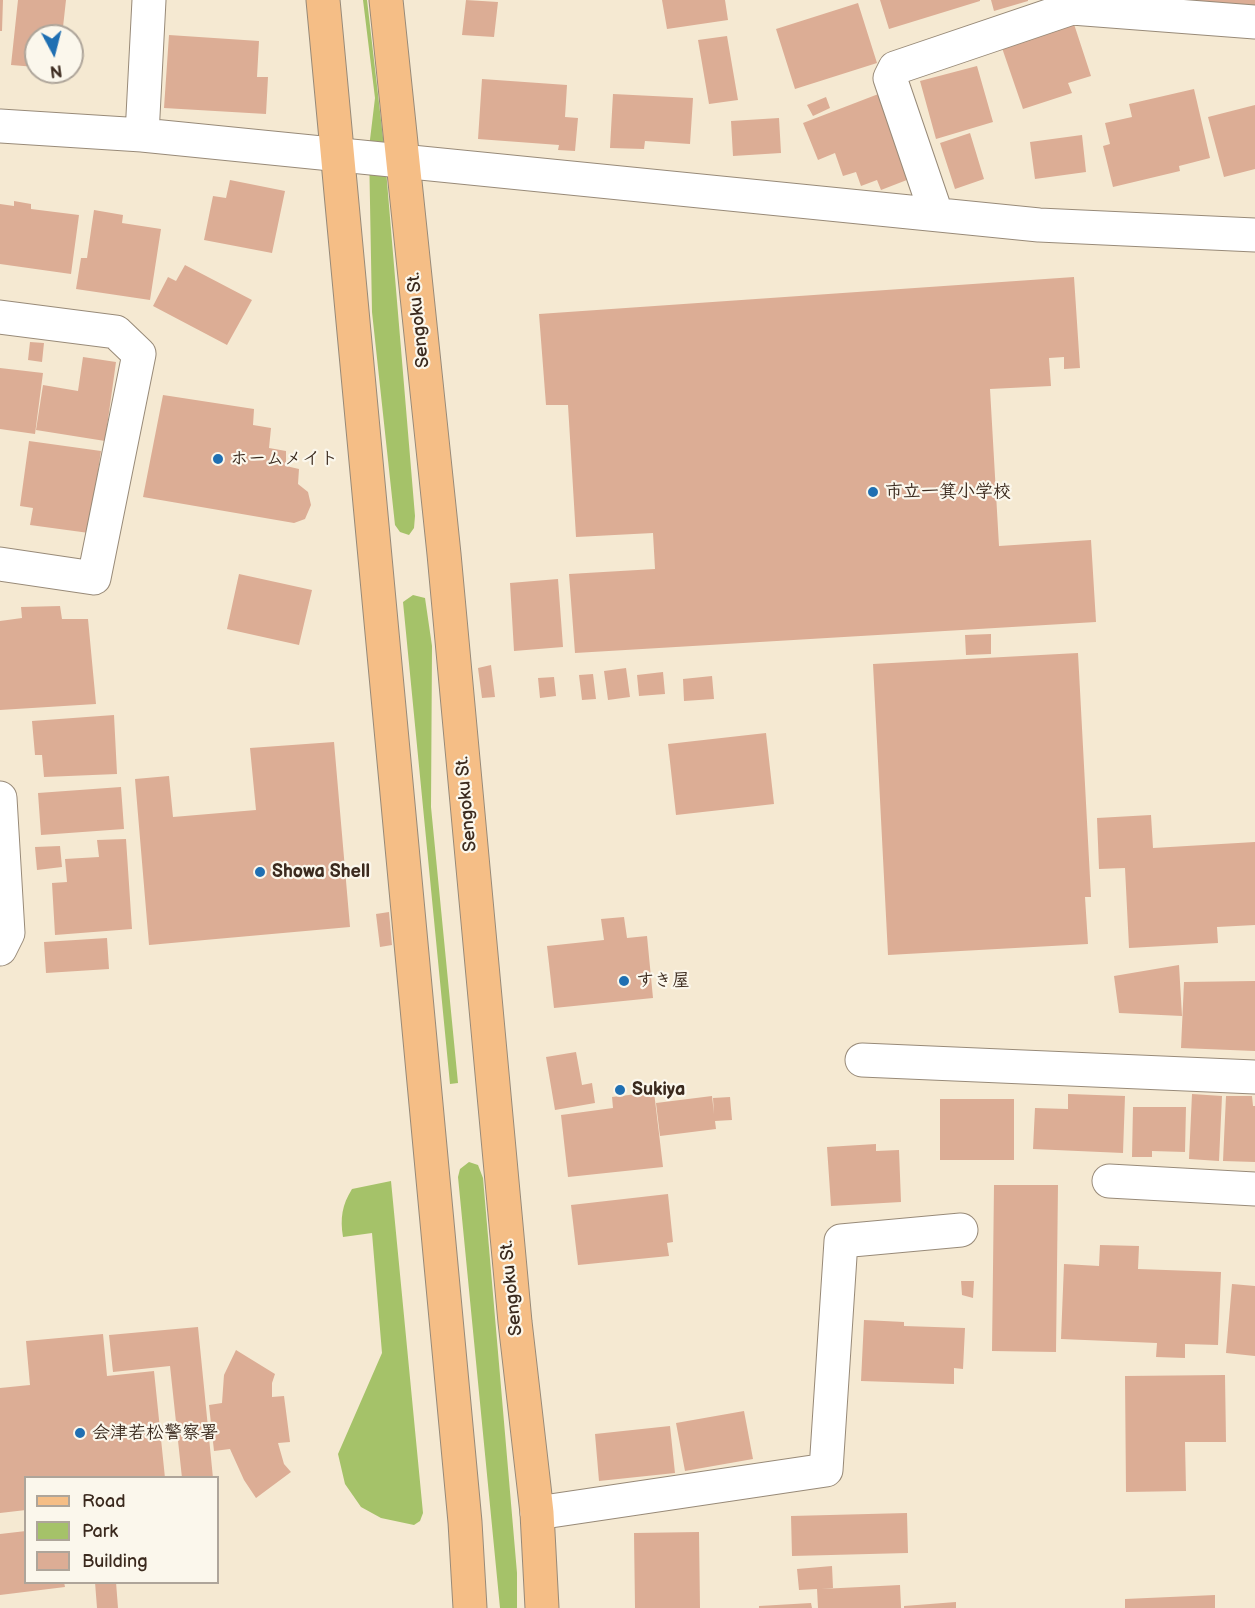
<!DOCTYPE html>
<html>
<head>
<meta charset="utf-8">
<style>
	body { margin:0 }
	#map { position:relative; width:1255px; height:1608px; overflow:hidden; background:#f5e9d2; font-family:"Balsamiq Sans",sans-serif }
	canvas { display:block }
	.legend { position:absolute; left:24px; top:1476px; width:195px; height:108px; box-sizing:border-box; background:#fbf7ec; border:2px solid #aea59a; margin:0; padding:8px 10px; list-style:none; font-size:18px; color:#3b2a1e }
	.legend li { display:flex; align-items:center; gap:12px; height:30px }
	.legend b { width:30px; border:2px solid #aea59a }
	.north { position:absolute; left:24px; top:24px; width:60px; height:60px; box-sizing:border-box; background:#fbf7ec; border:2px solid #aea59a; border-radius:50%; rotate:173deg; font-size:16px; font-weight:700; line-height:24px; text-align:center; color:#3b2a1e }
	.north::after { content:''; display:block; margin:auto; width:21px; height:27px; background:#1f6fb2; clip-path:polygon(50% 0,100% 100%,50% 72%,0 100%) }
</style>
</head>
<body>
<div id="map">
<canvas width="1255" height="1608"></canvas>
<ul class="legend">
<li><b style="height:8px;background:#f5be86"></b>Road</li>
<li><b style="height:16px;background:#a5c269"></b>Park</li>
<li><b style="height:16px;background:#dcad95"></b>Building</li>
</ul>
<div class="north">N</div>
</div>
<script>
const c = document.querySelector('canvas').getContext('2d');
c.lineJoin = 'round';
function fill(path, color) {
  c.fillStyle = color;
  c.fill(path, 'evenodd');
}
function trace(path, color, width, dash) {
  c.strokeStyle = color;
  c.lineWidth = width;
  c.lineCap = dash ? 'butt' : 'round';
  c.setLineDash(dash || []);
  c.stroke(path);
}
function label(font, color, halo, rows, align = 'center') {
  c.font = font + ' "Balsamiq Sans","Klee One",sans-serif';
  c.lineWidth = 4.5;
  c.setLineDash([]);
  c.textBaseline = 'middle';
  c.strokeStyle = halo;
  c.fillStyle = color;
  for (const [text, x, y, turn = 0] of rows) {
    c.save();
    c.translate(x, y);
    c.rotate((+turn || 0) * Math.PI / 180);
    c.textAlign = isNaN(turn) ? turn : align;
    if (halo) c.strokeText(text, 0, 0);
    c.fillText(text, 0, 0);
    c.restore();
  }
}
const green = new Path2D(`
	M363 0H367L384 146 415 516 414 528 409 535 400 532 395 525 372 312 369 148 375 98Z
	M413 595 425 598 432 646 431 807 458 1083 450 1084 403 602Z
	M469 1162 478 1165 483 1178 517 1573V1608H500L458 1177 460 1169Z
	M391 1181 423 1513 420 1521 414 1525 381 1518 361 1507 345 1484 338 1454 382 1353 372 1233 343 1237C340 1218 342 1205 352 1189Z`);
const building = new Path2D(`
	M0 0H3L2 31H0Z
	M18 0H66L62 36H36V67L11 65Z
	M466 0 498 2 494 37 462 35Z
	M662 0H725L728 20 667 29Z
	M880 0H980V1L889 29Z
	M991 0H1028V1L994 11Z
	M1164 0H1255V8Z
	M858 3 877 63 795 89 776 29Z
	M1073 21 1091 76 1068 83 1072 93 1023 109 1001 45Z
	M169 35 259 41 257 77H268L266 114 164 108Z
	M727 36 738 100 709 104 698 40Z
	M977 66 993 122 936 139 920 81Z
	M482 79 567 85 565 117 578 118 575 151 558 150 559 145 478 139Z
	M1194 89 1210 158 1179 166 1180 171 1113 187 1103 146 1110 144 1105 123 1132 117 1129 104Z
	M881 93 912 178 881 190 877 180 861 186 856 172 843 176 835 153 818 160 803 123Z
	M613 94 693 98 690 144 645 141 644 149 610 148Z
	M826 97 830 108 813 116 807 105Z
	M1255 105V169L1224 177 1208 117Z
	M779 118 781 153 733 156 731 121Z
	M970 133 984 179 955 189 940 143Z
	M1082 135 1086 172 1035 179 1030 142Z
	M230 180 285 191 272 253 204 240 213 196 226 198Z
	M14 201 31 204V209L79 215 71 274 0 264V204L14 206Z
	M94 210 123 215 122 223 161 229 150 300 76 289 81 258H87Z
	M185 265 252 300 227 345 153 306 168 277 176 281Z
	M1074 277 1080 368 1064 369V357L1049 358 1051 386 990 389 999 546 1091 540 1096 622 575 653 569 574 655 569 653 533 576 537 568 405H546L539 314Z
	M30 342 44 343 42 362 28 360Z
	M83 357 116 362 105 441 36 430 43 385 78 391Z
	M0 368 43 373 35 434 0 429Z
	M163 395 254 409 253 425 271 428 269 448 286 451V466L299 469 298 484 308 492 311 505 305 519 294 523 143 497Z
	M29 441 101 451 89 533 30 525 33 508 20 506Z
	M239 574 312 590 299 645 227 629Z
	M558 579 563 647 514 651 510 583Z
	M60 606 62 619H88L96 704 0 710V621L22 618 21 607Z
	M991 634V654L966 655 965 635Z
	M1078 653 1091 897H1085L1088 944 888 955 873 664Z
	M491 665 495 697 482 698 478 668Z
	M626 668 630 697 608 700 604 671Z
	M663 672 665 694 639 696 637 675Z
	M593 674 596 699 582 700 579 675Z
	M712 676 714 699 684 701 683 679Z
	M554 677 556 696 540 698 538 678Z
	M114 715 117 774 44 777 42 755H35L32 721Z
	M766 733 774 804 676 815 668 744Z
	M334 742 350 927 149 945 135 779 169 776 173 817 256 810 250 748Z
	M121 787 124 829 41 835 38 793Z
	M1151 815 1153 848 1255 842V925L1217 927 1218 943 1129 948 1125 868 1099 869 1097 818Z
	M126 839 132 929 55 935 52 883 67 882 65 859 99 857 97 840Z
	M60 846 62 867 37 870 35 847Z
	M389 912 392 945 380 947 376 914Z
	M624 917 627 938 647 936 653 998 554 1008 547 946 604 940 601 919Z
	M107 938 109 969 46 973 44 942Z
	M1179 965 1182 1016 1119 1013 1114 976Z
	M1255 981V1051L1181 1048 1184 982Z
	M576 1052 582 1085 592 1083 595 1103 555 1110 546 1057Z
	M654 1092 663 1167 568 1177 561 1115 613 1108 612 1097Z
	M1068 1094 1125 1096 1123 1153 1033 1149 1035 1108 1068 1109Z
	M1192 1094 1222 1096 1219 1161 1189 1159Z
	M712 1096 714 1114 713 1098 730 1097 732 1120 715 1121 716 1129 660 1136 656 1103Z
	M1226 1096H1252L1253 1106H1255V1162L1223 1161Z
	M940 1099H1014V1160H940Z
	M1133 1107H1186L1185 1152 1152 1151V1157H1132Z
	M876 1144V1151L899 1150 901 1202 831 1206 827 1147Z
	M994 1185H1058L1056 1352 992 1351Z
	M668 1194 673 1242 667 1243 669 1256 578 1265 571 1205Z
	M1100 1245 1139 1246 1138 1269 1221 1272 1218 1345 1185 1344V1358L1156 1357 1157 1343 1061 1339 1064 1264 1099 1266Z
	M961 1281H974L973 1298 962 1295Z
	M1232 1284 1255 1286V1356L1226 1353Z
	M864 1320 904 1322V1326L965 1328 963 1369 954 1368V1384L861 1381Z
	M198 1327 213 1478H182L170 1366 113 1372 109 1335Z
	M103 1334 107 1376 154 1371 165 1478H26V1510L0 1513V1388L30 1385 26 1341Z
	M236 1350 275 1374 272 1383V1397L284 1396 290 1442 278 1443 284 1464 291 1472 256 1498 244 1480 230 1449 214 1451 209 1405 222 1403 224 1375Z
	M1225 1375 1226 1442H1185L1186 1491 1126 1492 1125 1376Z
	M744 1411 753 1459 685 1471 676 1423Z
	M670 1426 675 1473 599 1481 595 1434Z
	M907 1513 908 1553 792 1556 791 1516Z
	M26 1531V1582H64L65 1587 0 1595V1534Z
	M699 1532 700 1608H635L634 1533Z
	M832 1566 833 1588 821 1589 900 1585 901 1608H818L817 1589 799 1590 797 1569Z
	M95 1582H116L118 1608H97Z
	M1215 1595V1608H1125V1599Z
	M956 1602V1608H904V1606Z
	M811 1603 812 1608H759V1606Z`);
const minor = new Path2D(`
	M0 126 142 135 1039 225 1255 235
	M142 135 149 0
	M936 213 890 78 895 68 1072 8 1255 22
	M0 317 116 332 139 354 94 578 0 564
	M0 798 8 933 0 949
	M862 1060 1255 1077
	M1109 1181 1255 1189
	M537 1513 826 1470 841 1241 961 1230`);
const primary = new Path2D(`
	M323 0 465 1522 470 1608
	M386 0 444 554 515 1322 537 1513 542 1608`);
const markers = [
	[218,459,6,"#1f6fb2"],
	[873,492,6,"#1f6fb2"],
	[260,872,6,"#1f6fb2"],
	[624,981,6,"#1f6fb2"],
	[620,1090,6,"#1f6fb2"],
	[80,1433,6,"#1f6fb2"]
];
const streetNames = [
	["Sengoku St.",419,320,-96],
	["Sengoku St.",467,804,-95],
	["Sengoku St.",512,1288,-96]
];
const poiNames = [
	["ホームメイト",230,459],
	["市立一箕小学校",885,492],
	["Showa Shell",272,872],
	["すき屋",636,981],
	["Sukiya",632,1090],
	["会津若松警察署",92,1433]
];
fill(green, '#a5c269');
fill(building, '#dcad95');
trace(minor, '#988a78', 35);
trace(primary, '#988a78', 35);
trace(minor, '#fff', 33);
trace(primary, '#f5be86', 33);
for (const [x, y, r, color] of markers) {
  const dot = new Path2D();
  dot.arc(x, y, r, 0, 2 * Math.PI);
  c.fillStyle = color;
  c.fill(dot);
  trace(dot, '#fbf7ec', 2);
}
label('18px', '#3b2a1e', '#fbf7ec', streetNames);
label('bold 18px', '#3b2a1e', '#fbf7ec', poiNames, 'left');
</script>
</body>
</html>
